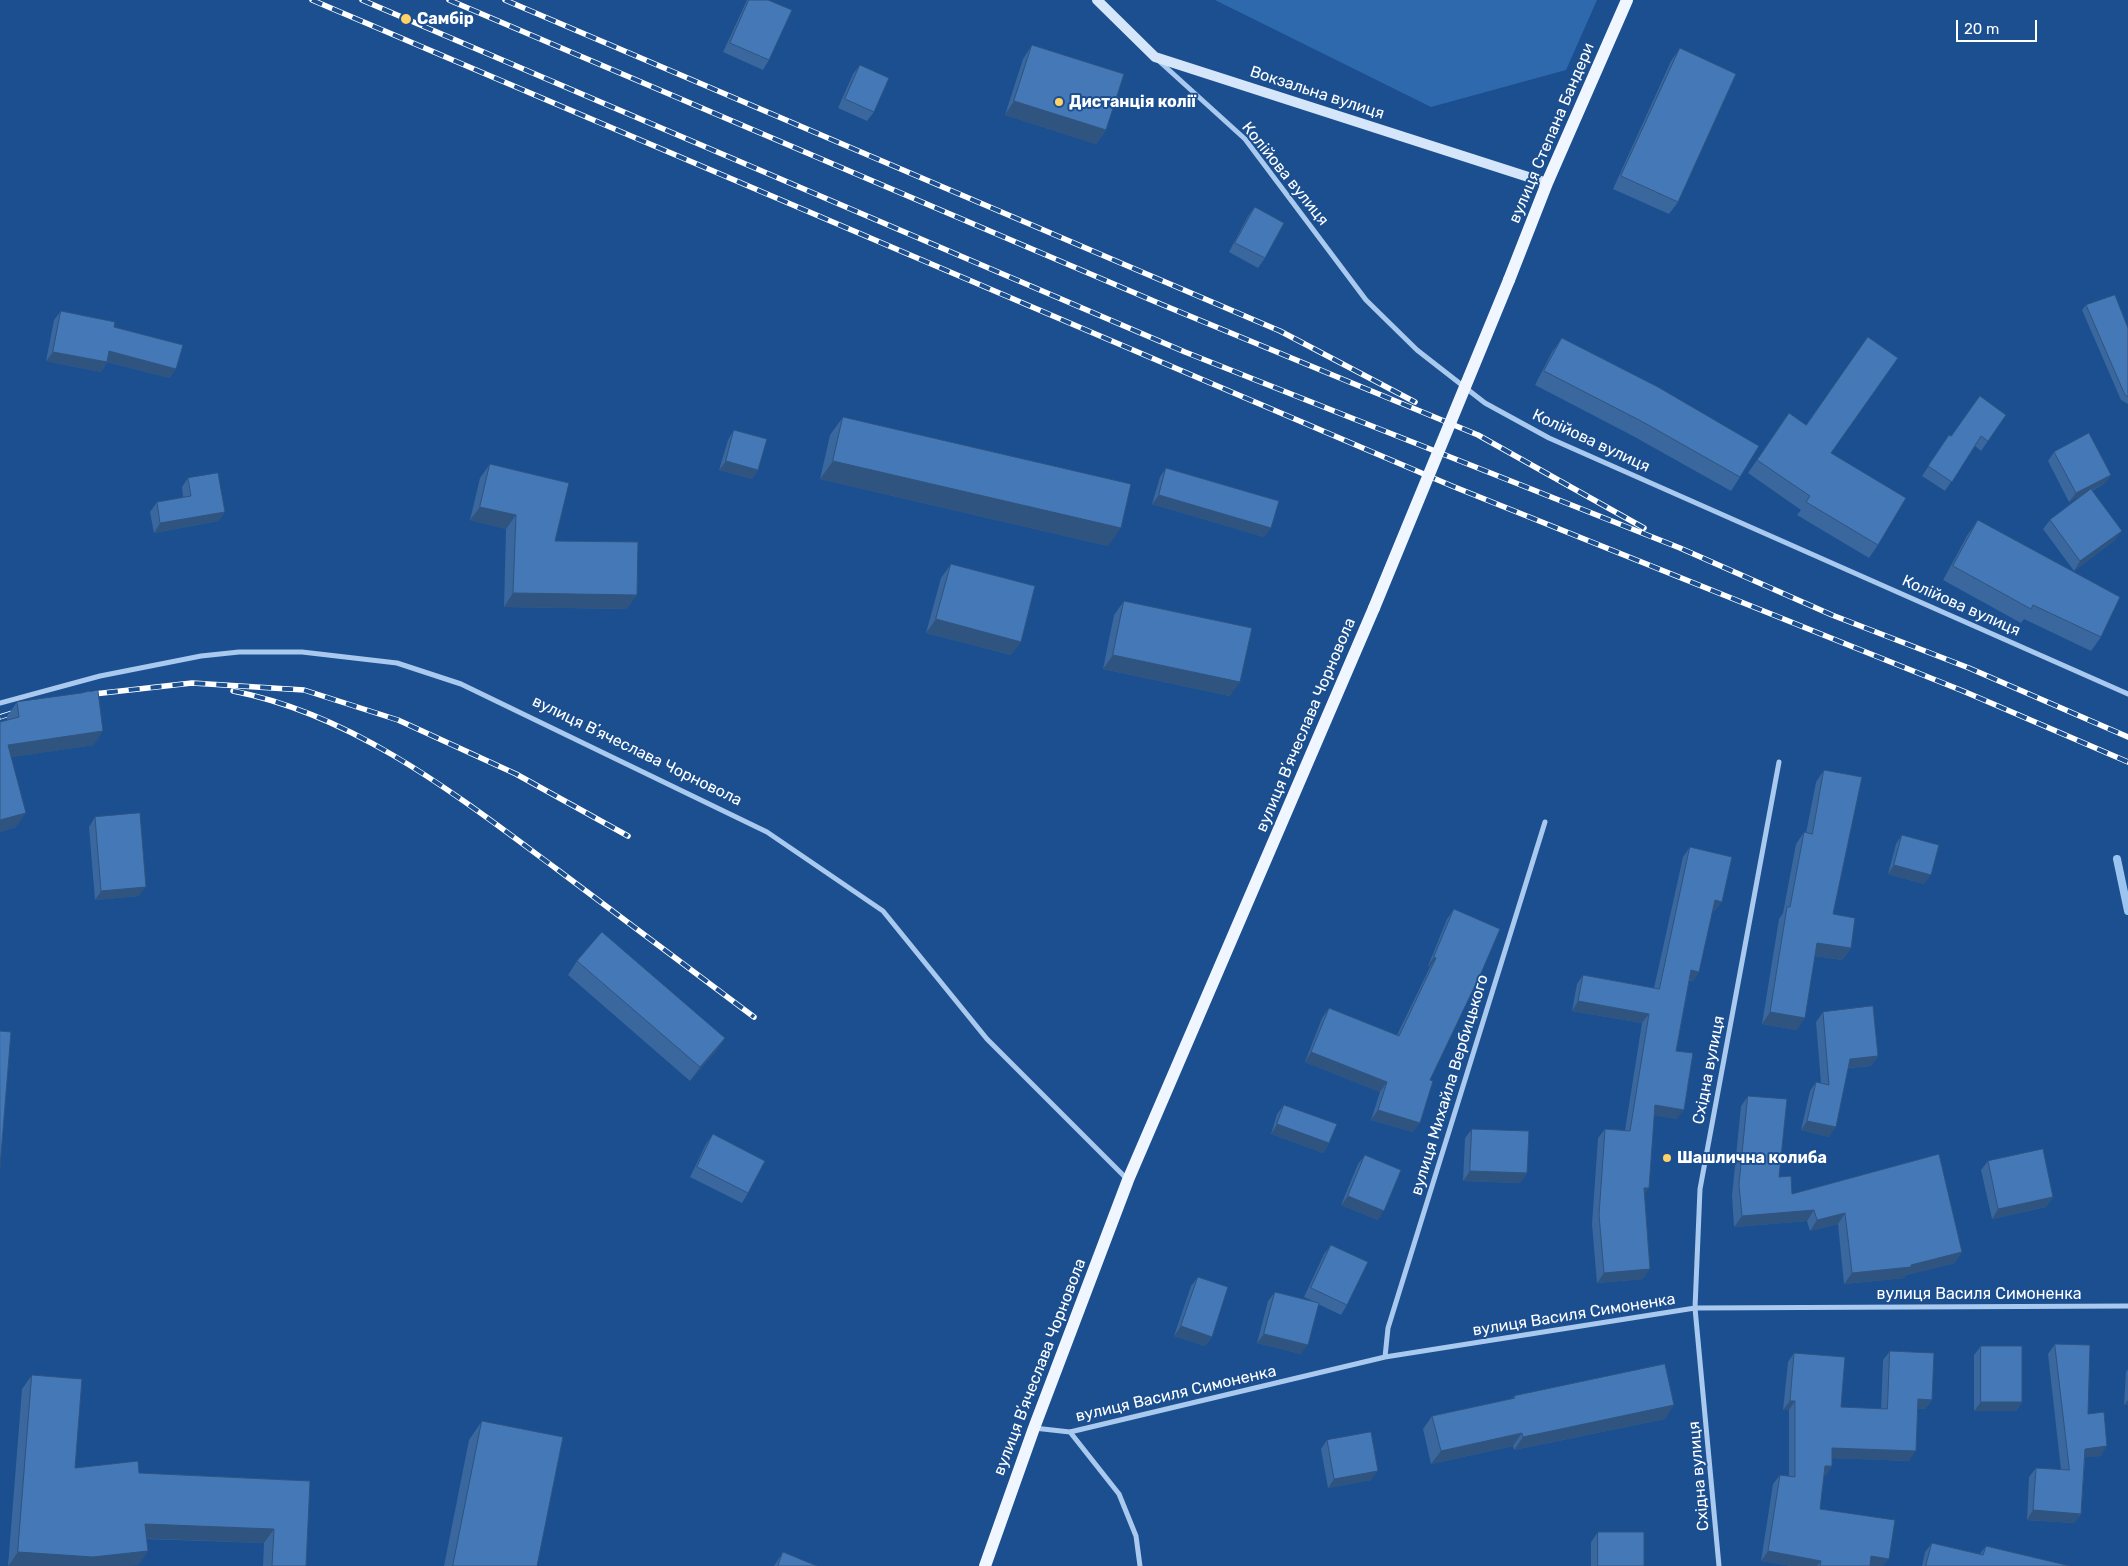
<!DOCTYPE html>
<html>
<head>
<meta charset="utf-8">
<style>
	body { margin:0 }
	#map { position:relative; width:2128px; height:1566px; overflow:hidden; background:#1b4f8f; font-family:Rubik,sans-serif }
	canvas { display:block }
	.scale { position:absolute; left:1956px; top:20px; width:81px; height:22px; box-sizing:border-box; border:2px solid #fff; border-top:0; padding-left:6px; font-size:15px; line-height:18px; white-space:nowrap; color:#fff; -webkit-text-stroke:4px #1b4f8f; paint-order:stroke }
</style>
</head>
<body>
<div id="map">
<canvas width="2128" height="1566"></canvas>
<div class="scale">20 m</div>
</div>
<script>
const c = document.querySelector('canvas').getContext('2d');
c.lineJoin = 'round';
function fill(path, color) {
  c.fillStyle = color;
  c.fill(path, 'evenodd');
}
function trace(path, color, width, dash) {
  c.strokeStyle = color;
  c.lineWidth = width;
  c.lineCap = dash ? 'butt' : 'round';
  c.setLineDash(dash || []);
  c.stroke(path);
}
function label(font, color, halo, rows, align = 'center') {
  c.font = font + ' Rubik,sans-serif';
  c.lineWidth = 4;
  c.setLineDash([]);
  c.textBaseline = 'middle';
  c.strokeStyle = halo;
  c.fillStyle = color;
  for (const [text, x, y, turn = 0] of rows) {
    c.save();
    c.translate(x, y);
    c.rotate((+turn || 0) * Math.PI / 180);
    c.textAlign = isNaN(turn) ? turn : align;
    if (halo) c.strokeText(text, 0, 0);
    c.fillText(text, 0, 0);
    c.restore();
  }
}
const green = new Path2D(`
	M1215 0H1597L1566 70 1431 107Z`);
const stream = new Path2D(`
	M2117 859 2128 911`);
const street = new Path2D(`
	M1159 61 1245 139 1366 300 1417 350 1485 403 1549 438 2128 694
	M0 703 100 676 201 656 239 652H302L397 663 461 684 767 832 883 911 987 1039 1128 1180
	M1385 1357 1388 1328 1545 822
	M1034 1428 1070 1432 1385 1357 1695 1308 2128 1306
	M1070 1432 1119 1494 1136 1536 1140 1566
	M1719 1566 1695 1308 1700 1189 1779 762`);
const secondary = new Path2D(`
	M1097 0 1155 57 1547 183`);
const primary = new Path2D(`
	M1509 280 1547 183 1627 0
	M985 1566 1034 1428 1128 1180 1374 608`);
const rail = new Path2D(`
	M312 0 1452 486 1963 691 2128 762
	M362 0 1185 352 1680 548 1832 615 1969 668 2128 737
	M449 0 1163 305 1478 435 1644 528
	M505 0 1280 331 1415 402
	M233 691C356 715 459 797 558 870 623 919 689 968 754 1017
	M85 695 192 683 304 690 398 720 516 774 628 836
	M0 717 22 710`);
const primaryBridge = new Path2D(`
	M1374 608 1509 280`);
const wall = new Path2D(`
	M747 0H768L769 60 763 70 723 52Z
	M1032 45 1106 130 1096 144 1005 115 1023 59Z
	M1680 48 1678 202 1669 214 1613 189 1671 61Z
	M860 65 874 112 867 121 838 108 853 74Z
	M1255 207 1265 258 1258 268 1229 252 1248 216Z
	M2086 305 2128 328V404L2121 400 2082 310Z
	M61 311 114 327 170 378 107 362 101 372 46 361 54 320Z
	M1562 338 1740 477 1731 491 1633 436 1535 385 1552 352Z
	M1789 413 1806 425 1831 453 1878 545 1869 558 1797 515 1801 510 1748 473Z
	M2006 415 1981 451 1975 446 1945 491 1922 476 1949 435 1951 436Z
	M843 417 1108 546 820 479 830 435Z
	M734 430 758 470 752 479 719 470 728 440Z
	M2054 452 2111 475 2104 484 2092 491 2115 540 2074 571 2043 529 2050 520 2082 495 2069 502 2048 461Z
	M490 464 555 541 627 609 504 607 506 529 470 520 480 478Z
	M1166 468 1264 537 1152 504 1160 477Z
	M188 478 225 512 218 521 154 533 150 512 157 502 183 498 182 487Z
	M1978 520 2101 637 2091 651 2024 619 2021 623 1943 580 1968 534Z
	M951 564 1011 655 926 633 941 578Z
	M1124 601 1230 696 1103 669 1114 615Z
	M17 702 94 745 11 757 16 827 0 832V722L7 720V716Z
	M1824 770 1833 914 1851 948 1842 960 1815 956 1797 1030 1762 1024 1779 919 1783 913 1796 844 1804 832 1806 833 1816 782Z
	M95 817 139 896 95 900 89 827Z
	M1902 835 1924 884 1888 874 1896 844Z
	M1690 847 1715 911 1712 910 1699 972 1693 981H1689L1676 1051 1677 1119 1654 1115 1644 1195 1643 1279 1597 1283 1592 1224 1598 1138 1605 1129 1625 1130 1642 1023 1572 1011 1577 984 1583 975 1654 988 1683 857Z
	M1454 909 1430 1080 1413 1132 1371 1120 1380 1092 1305 1062 1322 1018 1329 1008 1397 1035 1430 967 1428 966 1447 919Z
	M577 961 725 1038 715 1052 690 1081 568 975Z
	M1823 1012 1878 1056 1871 1066 1848 1068 1829 1137 1801 1130 1810 1091 1816 1082 1821 1083 1816 1022Z
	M1748 1096 1779 1177 1792 1194 1939 1154 1955 1263 1906 1275 1904 1278 1844 1284 1838 1224 1810 1231 1807 1221 1734 1227 1732 1196 1741 1106Z
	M1284 1105 1329 1143 1323 1153 1271 1134 1277 1114Z
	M1472 1129 1527 1173 1520 1183 1463 1181 1465 1138Z
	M713 1134 748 1193 742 1203 690 1177 706 1144Z
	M1365 1155 1378 1220 1341 1205 1358 1164Z
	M1988 1161 2053 1197 2046 1207 1992 1219 1981 1170Z
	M1331 1245 1347 1305 1341 1315 1318 1304 1301 1354 1257 1343 1268 1301 1275 1292 1315 1302 1304 1297 1324 1254Z
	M1198 1277 1212 1337 1205 1346 1174 1336 1191 1286Z
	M2055 1344 2088 1414 2101 1456 2085 1457 2081 1514 2074 1523 2027 1520 2029 1477 2036 1468 2061 1470 2048 1354Z
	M1981 1346 2022 1402 2016 1411H1974V1355Z
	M1890 1351 1932 1400 1925 1409H1918L1909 1461 1832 1458V1466L1826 1475H1824L1820 1509 1883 1566H1792L1761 1561 1773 1484 1780 1475 1789 1476V1410H1783L1788 1362 1794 1353 1841 1407 1881 1409 1883 1360Z
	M2128 1369V1405H2124L2126 1372Z
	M32 1375 75 1468 139 1473 310 1481 306 1566H263L264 1543 146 1539 148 1551 138 1565 8 1566 22 1389Z
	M1514 1396 1665 1419 1514 1450 1513 1446 1431 1464 1423 1429 1432 1416 1512 1399Z
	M482 1421 537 1566H444L469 1440Z
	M1327 1440 1371 1480 1328 1488 1321 1449Z
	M1598 1532 1644 1566H1591V1542Z
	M1932 1543 1980 1554 1986 1546 2070 1566H1922L1925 1552Z
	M783 1552 817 1566H774Z`);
const shadedWall = new Path2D(`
	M1014 101 1106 130 1096 144 1005 115Z
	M109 351 176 369 170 378 103 361Z
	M53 352 107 362 101 372 46 361Z
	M726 461 758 470 752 479 719 470Z
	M833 461 1121 528 1108 546 820 479Z
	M2111 475 2104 484 2069 502 2076 493Z
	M1159 495 1271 528 1264 537 1152 504Z
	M480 507 516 515 506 529 470 520Z
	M225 512 218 521 154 533 160 523Z
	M2122 531 2115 540 2074 571 2080 561Z
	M513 593 637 595 627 609 504 607Z
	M936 619 1021 642 1011 655 926 633Z
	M1113 655 1240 682 1230 696 1103 669Z
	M103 731 94 745 0 759 8 745Z
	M26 813 16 827 0 832V820Z
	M1894 865 1931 875 1924 884 1888 874Z
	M146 887 139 896 95 900 101 891Z
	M1715 900 1722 902 1715 911 1708 909Z
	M1817 943 1851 948 1842 960 1809 955Z
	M1434 957 1436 958 1430 967 1428 966Z
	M1691 970 1699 972 1693 981 1685 980Z
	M1578 1001 1649 1014 1642 1023 1572 1011Z
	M1770 1012 1805 1018 1797 1030 1762 1024Z
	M725 1038 715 1052 690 1081 700 1067Z
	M1311 1052 1387 1082 1380 1092 1305 1062Z
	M1878 1056 1871 1066 1844 1068 1850 1059Z
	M1655 1105 1684 1110 1677 1119 1648 1115Z
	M1378 1110 1420 1123 1413 1132 1371 1120Z
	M1807 1121 1836 1127 1829 1137 1801 1130Z
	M1277 1124 1329 1143 1323 1153 1271 1134Z
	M1470 1171 1527 1173 1520 1183 1463 1181Z
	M1644 1188H1649L1642 1197Z
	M1348 1196 1384 1211 1378 1220 1341 1205Z
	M2053 1197 2046 1207 1992 1219 1998 1209Z
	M1814 1210 1807 1221 1734 1227 1742 1216Z
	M1845 1213 1838 1224 1810 1231 1817 1220Z
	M1962 1252 1955 1263 1906 1275 1904 1278 1844 1284 1852 1273 1911 1265Z
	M1650 1269 1643 1279 1597 1283 1604 1273Z
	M1181 1326 1212 1337 1205 1346 1174 1336Z
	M1264 1334 1308 1345 1301 1354 1257 1343Z
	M1918 1399 1932 1400 1925 1409H1911Z
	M2128 1400V1405H2124Z
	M1790 1401H1795L1789 1410H1783Z
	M1981 1402H2022L2016 1411H1974Z
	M1674 1405 1665 1419 1514 1450 1523 1437Z
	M1522 1433 1513 1446 1431 1464 1441 1451Z
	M2107 1446 2101 1456 2079 1458 2085 1449Z
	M1832 1448 1916 1451 1909 1461 1826 1458Z
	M1825 1466H1832L1826 1475H1819Z
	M1378 1471 1371 1480 1328 1488 1334 1479Z
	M2033 1510 2081 1514 2074 1523 2027 1520Z
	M145 1524 274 1529 264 1543 135 1538Z
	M148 1551 138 1565 129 1566H8L18 1552Z
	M1768 1551 1821 1561 1817 1566H1792L1761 1561Z
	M1871 1556 1889 1559 1883 1566H1869Z`);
const building = new Path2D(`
	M749 0H768L792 10 769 60 730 43Z
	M1032 45 1124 74 1106 130 1014 101Z
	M1680 48 1736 74 1678 202 1621 176Z
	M860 65 889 78 874 112 845 99Z
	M1255 207 1284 223 1265 258 1235 243Z
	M2115 295 2128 328V397L2125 395 2086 305Z
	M61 311 115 322 114 327 183 345 176 369 109 351 107 362 53 352Z
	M1868 337 1898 358 1831 453 1906 498 1878 545 1806 502 1810 496 1757 460 1789 413 1806 425Z
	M1562 338 1658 387 1759 446 1740 477 1643 422 1544 371Z
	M1980 396 2006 415 1988 441 1981 436 1952 482 1928 466 1949 435 1951 436Z
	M843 417 1131 484 1121 528 833 461Z
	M734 430 767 439 758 470 726 461Z
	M2089 433 2111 475 2076 493 2054 452Z
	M490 464 569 483 555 541 638 542 637 595 513 593 516 515 480 507Z
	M1166 468 1279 501 1271 528 1159 495Z
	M218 473 225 512 160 523 157 502 191 496 188 478Z
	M2091 489 2122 531 2080 561 2050 520Z
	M1978 520 2120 597 2101 637 2033 605 2031 609 1953 566Z
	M951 564 1035 586 1021 642 936 619Z
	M1124 601 1252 628 1240 682 1113 655Z
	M98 691 103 731 8 745 26 813 0 820V722L19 717 17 702Z
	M1824 770 1862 777 1833 914 1855 918 1851 948 1817 943 1805 1018 1770 1012 1787 907H1790L1804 832 1812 834Z
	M140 813 146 887 101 891 95 817Z
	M1902 835 1939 845 1931 875 1894 865Z
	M1690 847 1732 857 1722 902 1715 900 1699 972 1691 970 1676 1051 1693 1053 1684 1110 1655 1105 1649 1188H1644L1650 1269 1604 1273 1599 1215 1605 1129 1630 1131 1649 1014 1578 1001 1583 975 1659 989Z
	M1454 909 1500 929 1482 971 1430 1080 1433 1081 1420 1123 1378 1110 1387 1082 1311 1052 1329 1008 1399 1036 1436 958 1434 957Z
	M602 932 725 1038 700 1067 577 961Z
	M1873 1006 1878 1056 1850 1059 1836 1127 1807 1121 1816 1082 1829 1085 1823 1012Z
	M0 1031 11 1032 0 1167Z
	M1748 1096 1787 1099 1779 1177 1791 1176 1792 1194 1939 1154 1962 1252 1911 1265V1267L1852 1273 1845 1213 1817 1220 1814 1210 1742 1216 1739 1185Z
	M1284 1105 1337 1124 1329 1143 1277 1124Z
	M1472 1129 1529 1131 1527 1173 1470 1171Z
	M713 1134 765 1161 748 1193 697 1167Z
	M2043 1149 2053 1197 1998 1209 1988 1161Z
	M1365 1155 1401 1170 1384 1211 1348 1196Z
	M1331 1245 1368 1262 1347 1305 1311 1288Z
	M1198 1277 1228 1287 1212 1337 1181 1326Z
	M1275 1292 1319 1303 1308 1345 1264 1334Z
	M2055 1344 2090 1345 2088 1414 2104 1412 2107 1446 2085 1449 2081 1514 2033 1510 2036 1468 2069 1470Z
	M1981 1346H2022V1402H1981Z
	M1890 1351 1934 1353 1932 1400 1918 1399 1916 1451 1832 1448V1466H1825L1820 1509 1895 1520 1889 1559 1871 1556 1870 1566H1820L1821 1561 1768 1551 1780 1475 1795 1477V1401H1790L1794 1353 1845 1357 1841 1407 1887 1409Z
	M1665 1364 1674 1405 1523 1437 1522 1433 1441 1451 1432 1416 1515 1398 1514 1396Z
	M32 1375 82 1379 75 1468 138 1461 139 1473 310 1481 306 1566H272L274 1529 145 1524 148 1551 93 1557 18 1552Z
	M482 1421 563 1437 537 1566H453Z
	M1371 1432 1378 1471 1334 1479 1327 1440Z
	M1598 1532H1644V1566H1598Z
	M1932 1543 1983 1555 1986 1546 2070 1566H1926Z
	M783 1552 817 1566H778Z`);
const markers = [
	[406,19,6,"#ffd166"],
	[1059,102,5,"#ffd166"],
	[1667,1158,5,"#ffd166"]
];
const poiNames = [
	["Самбір",417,19],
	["Дистанція колії",1069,102],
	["Шашлична колиба",1677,1158]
];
const streetNames = [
	["Вокзальна вулиця",1317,93,18],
	["вулиця Степана Бандери",1552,133,-67],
	["Колійова вулиця",1285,174,51],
	["Колійова вулиця",1591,441,25],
	["Колійова вулиця",1961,606,24],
	["вулиця Вʼячеслава Чорновола",1306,725,-67],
	["вулиця Вʼячеслава Чорновола",637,751,26],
	["Східна вулиця",1709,1070,-79],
	["вулиця Михайла Вербицького",1450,1085,-73],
	["вулиця Василя Симоненка",1979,1294],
	["вулиця Василя Симоненка",1574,1315,-9],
	["вулиця Вʼячеслава Чорновола",1040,1367,-69],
	["вулиця Василя Симоненка",1176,1394,-13],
	["Східна вулиця",1699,1476,-95]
];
fill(green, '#2e69ad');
trace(stream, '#9cc4f0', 8);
trace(street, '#a9c9ee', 5);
trace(secondary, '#d6e6fa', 10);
trace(primary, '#f0f6ff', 12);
trace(rail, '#fff', 5.5);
trace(rail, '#1b4f8f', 4, [11]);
trace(primaryBridge, '#f0f6ff', 12);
fill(wall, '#3a679d');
fill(shadedWall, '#305480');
fill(building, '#4478b7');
trace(building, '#305480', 1);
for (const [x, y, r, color] of markers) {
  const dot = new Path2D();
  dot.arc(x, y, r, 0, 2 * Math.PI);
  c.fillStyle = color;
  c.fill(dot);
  trace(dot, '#1b4f8f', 2);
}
label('bold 16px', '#fff', '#1b4f8f', poiNames, 'left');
label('16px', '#fff', '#1b4f8f', streetNames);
</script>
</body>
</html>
